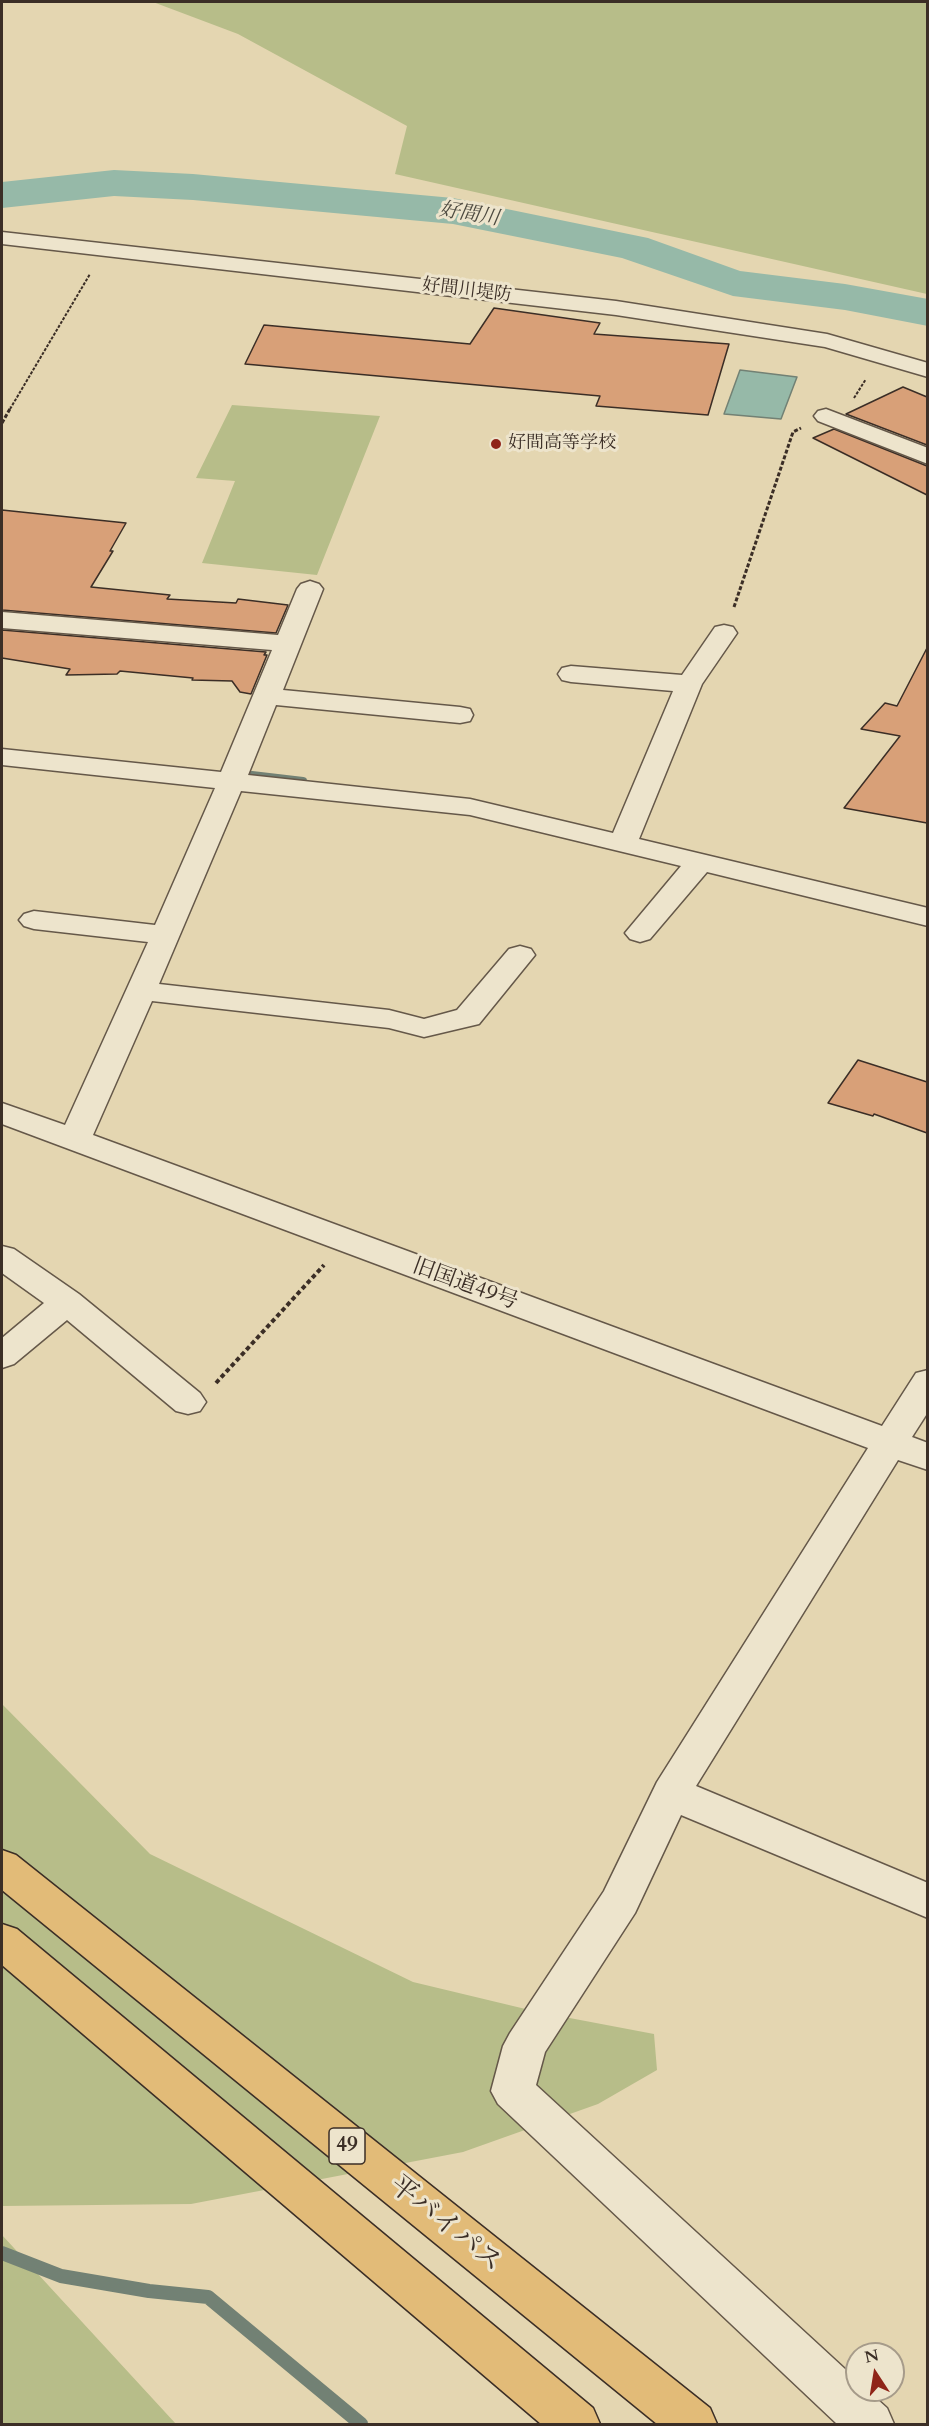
<!DOCTYPE html>
<html>
<head>
<meta charset="utf-8">
<style>
	body { margin:0 }
	#map { position:relative; width:929px; height:2426px; overflow:hidden; background:#e4d6b1; font-family:Cardo,serif }
	canvas { display:block }
	.frame { position:absolute; inset:0; border:3px solid #3b2e26; pointer-events:none }
	.north { position:absolute; left:845px; top:2342px; width:60px; height:60px; box-sizing:border-box; background:#ede4cc; border:2px solid #a69b8a; border-radius:50%; rotate:348deg; font-size:16px; font-weight:700; line-height:24px; text-align:center; color:#3b2e26 }
	.north::after { content:''; display:block; margin:auto; width:21px; height:27px; background:#8f2418; clip-path:polygon(50% 0,100% 100%,50% 72%,0 100%) }
</style>
</head>
<body>
<div id="map">
<canvas width="929" height="2426"></canvas>
<div class="frame"></div>
<div class="north">N</div>
</div>
<script>
const c = document.querySelector('canvas').getContext('2d');
c.lineJoin = 'round';
function fill(path, color) {
  c.fillStyle = color;
  c.fill(path, 'evenodd');
}
function trace(path, color, width, dash) {
  c.strokeStyle = color;
  c.lineWidth = width;
  c.lineCap = dash ? 'butt' : 'round';
  c.setLineDash(dash || []);
  c.stroke(path);
}
function label(font, color, halo, rows, align = 'center') {
  c.font = font + ' Cardo,"Noto Serif JP",serif';
  c.lineWidth = 6;
  c.setLineDash([]);
  c.textBaseline = 'middle';
  c.strokeStyle = halo;
  c.fillStyle = color;
  for (const [text, x, y, turn = 0] of rows) {
    c.save();
    c.translate(x, y);
    c.rotate((+turn || 0) * Math.PI / 180);
    c.textAlign = isNaN(turn) ? turn : align;
    if (halo) c.strokeText(text, 0, 0);
    c.fillText(text, 0, 0);
    c.restore();
  }
}
const green = new Path2D(`
	M153 2H927V294L395 174 407 126 238 34Z
	M232 405 380 416 317 575 202 563 235 481 196 478Z
	M2 1704 150 1854 413 1982 538 2012 654 2034 657 2070 598 2104 463 2152 191 2204 2 2206Z
	M2 2235 176 2424H2Z`);
const water = new Path2D(`
	M740 370 797 377 781 419 724 414Z`);
const streamFar1 = new Path2D(`
	M252 775 303 781`);
const stream = new Path2D(`
	M2 2253 61 2276 149 2291 208 2297 361 2424`);
const river = new Path2D(`
	M114 170 193 174 453 198 648 238 740 271 845 284 928 299V326L845 310 733 296 622 258 453 224 193 200 114 196 2 208V182Z`);
const building = new Path2D(`
	M494 308 600 323 594 334 729 344 708 415 596 406 600 396 245 364 264 325 470 344Z
	M903 387 927 397V445L846 414Z
	M834 429 927 466V495L813 438Z
	M2 510 126 523 110 551H113L91 587 170 595 167 599 236 603 238 599 288 605 276 633 2 610Z
	M2 630 266 652 264 655H267L251 694 240 692 232 681 192 680 193 678 120 671 117 674 66 675 70 669 2 658Z
	M927 648V823L844 808 900 736 861 729 885 703 897 706Z
	M858 1060 927 1082V1133L874 1114 873 1116 828 1103Z`);
const pathFar2 = new Path2D(`
	M854 398 866 379
	M10 409 90 274`);
const pathFar1 = new Path2D(`
	M2 423 11 407
	M734 607 793 432 801 428`);
const path = new Path2D(`
	M216 1383 324 1265`);
const minor = new Path2D(`
	M2 232 616 301 827 334 928 363V377L825 347 616 315 2 244Z
	M826 409 928 448V464L818 421 814 416 818 411Z
	M310 581 319 584 323 589 283 690 460 707 470 709 473 715 470 721 460 723 276 705 248 775 470 799 613 833 673 691 571 682 562 680 558 674 562 668 571 666 682 675 715 627 724 625 733 627 737 633 702 684 639 839 928 908V926L707 872 650 939 640 942 630 939 625 933 681 866 470 815 241 791 159 984 389 1010 424 1019 457 1010 509 949 520 946 531 949 535 955 479 1024 424 1037 389 1028 152 1001 93 1135 882 1426 916 1373 928 1370V1412L912 1437 928 1443V1470L898 1460 696 1786 928 1883V1918L681 1815 635 1913 545 2052 536 2085 857 2380V2390H867L887 2408 894 2424H837L498 2104 491 2091 503 2046 510 2033 604 1891 657 1782 868 1448 2 1124V1103L65 1125 148 942 34 929 24 926 19 920 24 914 34 911 155 925 215 788 2 765V749L221 772 272 650 2 628V612L278 635 297 589 301 584Z
	M2 1246 14 1249 79 1294 200 1393 206 1402 200 1411 188 1414 176 1411 67 1320 14 1364 2 1368V1338L44 1303 2 1273Z`);
const highway = new Path2D(`
	M2 1850 16 1855 710 2408 717 2424H657L2 1890Z
	M2 1924 17 1929 593 2408 600 2424H541L2 1965Z`);
const markers = [
	[496,444,6,"#8f2418"]
];
const farStreetnames = [
	["好間川堤防",467,291,7]
];
const farPoinames = [
	["好間高等学校",508,444]
];
const farWaternames = [
	["好間川",469,215,9]
];
const shields = [
	[347,2146,36]
];
const shieldNames = [
	["49",347,2146]
];
const streetNames = [
	["旧国道49号",465,1285,20]
];
const nearStreetnames = [
	["平バイパス",445,2225,39]
];
fill(green, '#b7bd89');
fill(water, '#96b9a8');
trace(water, '#728174', 1.5);
trace(streamFar1, '#728174', 8);
trace(stream, '#728174', 14);
fill(river, '#96b9a8');
fill(building, '#d8a078');
trace(building, '#3b2e26', 1.5);
trace(minor, '#655849', 3);
trace(highway, '#3b2e26', 3);
trace(pathFar2, '#3b2e26', 2, [3, 1.5]);
trace(pathFar1, '#3b2e26', 3, [4, 2]);
trace(path, '#3b2e26', 4, [4.5, 3]);
fill(minor, '#ede4cc');
fill(highway, '#e2bb78');
for (const [x, y, r, color] of markers) {
  const dot = new Path2D();
  dot.arc(x, y, r, 0, 2 * Math.PI);
  c.fillStyle = color;
  c.fill(dot);
  trace(dot, '#ede4cc', 2);
}
label('18px', '#3b2e26', '#ede4cc', farStreetnames);
label('18px', '#3b2e26', '#ede4cc', farPoinames, 'left');
label('italic 20px', '#4d4a40', '#ede4cc', farWaternames);
for (const [x, y, w] of shields) {
  const box = new Path2D();
  box.roundRect(x - w / 2, y - 18, w, 36, 4.5);
  c.fillStyle = '#ede4cc';
  c.fill(box);
  trace(box, '#3b2e26', 1.5);
}
label('bold 21px', '#3b2e26', null, shieldNames);
label('22px', '#3b2e26', '#ede4cc', streetNames);
label('27px', '#3b2e26', '#ede4cc', nearStreetnames);
</script>
</body>
</html>
